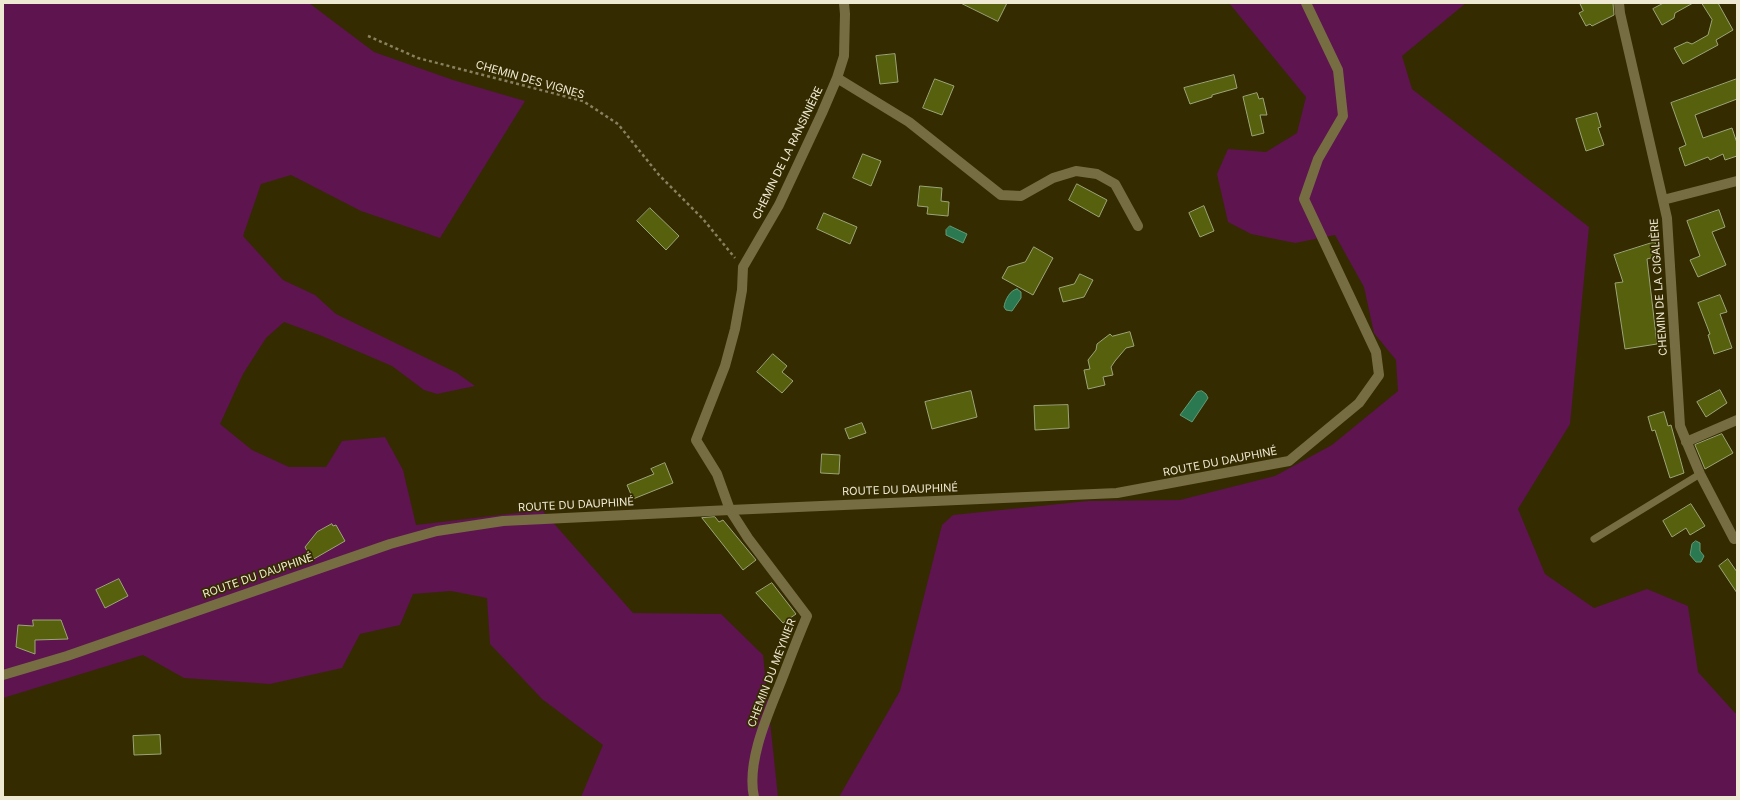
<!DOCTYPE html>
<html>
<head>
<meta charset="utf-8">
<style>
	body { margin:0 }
	#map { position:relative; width:1740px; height:800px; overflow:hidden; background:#352b00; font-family:Inter,sans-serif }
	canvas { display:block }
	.frame { position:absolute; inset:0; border:4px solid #eee9d2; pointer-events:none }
</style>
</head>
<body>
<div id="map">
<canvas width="1740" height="800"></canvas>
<div class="frame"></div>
</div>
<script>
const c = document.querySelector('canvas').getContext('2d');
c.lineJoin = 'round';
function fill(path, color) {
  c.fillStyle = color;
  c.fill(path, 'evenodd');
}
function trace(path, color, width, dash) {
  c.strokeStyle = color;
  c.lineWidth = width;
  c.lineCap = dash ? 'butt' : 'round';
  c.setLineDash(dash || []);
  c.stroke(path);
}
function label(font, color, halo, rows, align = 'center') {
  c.font = font + ' Inter,sans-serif';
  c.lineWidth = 3.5;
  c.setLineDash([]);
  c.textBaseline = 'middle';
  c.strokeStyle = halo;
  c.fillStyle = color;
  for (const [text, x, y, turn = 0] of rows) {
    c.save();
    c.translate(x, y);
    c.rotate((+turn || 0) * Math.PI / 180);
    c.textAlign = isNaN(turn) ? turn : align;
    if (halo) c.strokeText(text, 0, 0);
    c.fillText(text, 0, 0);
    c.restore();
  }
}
const green = new Path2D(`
	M3 3H309L374 52 453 80 525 101 440 238 361 211 291 175 261 184 243 236 283 280 315 295 336 314 457 373 475 386 437 394 424 390 392 366 322 336 284 322 266 338 243 374 220 424 252 450 289 467H326L342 441 385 437 403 470 416 525 542 510 633 613 721 614 763 655 778 797H581L603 745 542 699 490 644 487 598 451 591 413 594 400 625 360 634 342 668 270 684 184 678 143 655 3 698Z
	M1229 3H1466L1402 56 1412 89 1589 227 1570 424 1518 509 1545 574 1594 608 1647 589 1688 606 1698 672 1735 713H1737V797H839L900 691 942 525 953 515 1088 501 1180 500 1275 476 1332 445 1398 391 1396 360 1374 333 1364 287 1335 235 1295 243 1251 234 1228 222 1217 174 1228 149 1266 152 1297 133 1306 97Z`);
const water = new Path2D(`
	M950 226 967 234 963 243 946 235V230Z
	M1017 289 1021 292V298L1012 311 1006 310 1004 307C1005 300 1010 290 1017 289Z
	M1202 391 1206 394 1208 398 1192 422 1180 415 1197 392Z
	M1696 541 1700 543V551L1704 556 1701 562H1696L1690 555 1692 544Z`);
const building = new Path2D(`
	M961 3H1007L998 21Z
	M1580 3H1613L1614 15 1592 26 1590 24 1586 26 1579 13 1583 11Z
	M1664 3H1693L1675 13 1674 18 1662 25 1653 9Z
	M1702 3H1718L1733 30 1716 40 1718 45 1683 64 1674 48 1687 42 1692 44 1708 35 1712 20Z
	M895 54 898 82 880 84 876 56Z
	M1234 75 1237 88 1212 95V97L1190 104 1184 88Z
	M935 79 954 86 942 115 923 108Z
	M1737 79V99L1695 115 1703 138 1732 128 1737 143V156L1725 160 1723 154 1710 160 1708 157 1685 166 1679 148 1686 145 1671 103Z
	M1257 93 1259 99 1263 98 1267 115H1260L1264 133 1252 136 1243 97Z
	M1597 113 1601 127 1598 128 1604 145 1586 151 1576 119Z
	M863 154 881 161 871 186 853 178Z
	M1077 184 1107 200 1099 217 1069 200Z
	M920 186 942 188 941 201 949 202 948 216 927 214 928 207 918 206Z
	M1204 206 1214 231 1200 237 1189 213Z
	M650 208 679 236 666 250 637 221Z
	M1719 210 1725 227 1712 232 1726 265 1698 277 1690 260 1700 256 1687 221Z
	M824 213 857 227 850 244 817 229Z
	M1655 242 1658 256 1647 259 1657 344 1625 349 1615 283 1623 282 1614 255Z
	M1034 247 1053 258 1033 295 1002 278 1008 267 1025 262Z
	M1080 274 1093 280 1084 297 1063 302 1059 288 1074 284Z
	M1720 295 1727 312 1720 314 1732 348 1714 354 1708 335 1710 334 1698 303Z
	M1130 332 1134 346 1126 348 1115 361 1111 367 1113 375 1103 377 1105 385 1088 389 1084 370 1090 369 1088 360 1096 350 1097 344 1110 334 1112 336Z
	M773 354 787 366 782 372 793 381 782 393 757 372Z
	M1720 390 1727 403 1706 417 1697 402Z
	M971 391 977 417 932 429 925 402Z
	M1068 405 1069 428 1035 430 1034 406Z
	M1664 412 1668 426 1671 425 1684 473 1670 478 1655 430 1652 431 1648 417Z
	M862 423 866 433 849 439 845 429Z
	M1722 434 1733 453 1705 469 1695 445Z
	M822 454 840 455 839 474 821 473Z
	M665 463 673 483 633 499 627 485 654 474 651 469Z
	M1691 504 1705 526 1690 535 1686 528 1672 537 1663 521Z
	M715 517 719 522 723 520 756 560 743 570 702 518Z
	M332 524 333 526 336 525 345 541 312 560 305 547 317 532Z
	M1728 559 1737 572V593L1719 566Z
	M119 579 128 596 105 608 96 590Z
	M772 583 796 614 783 623 756 593Z
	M33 620H61L68 639 35 640V654L16 647 18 625 33 626Z
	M160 735 161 754 134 755 133 736Z`);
const path = new Path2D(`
	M368 36 418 58 583 101 618 124 659 175 703 219 735 258`);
const lane = new Path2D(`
	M1594 539 1700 474`);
const street = new Path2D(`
	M1619 3 1620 13 1667 218 1680 426 1700 474 1734 539
	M837 78 909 122 1001 195 1021 196 1053 178 1076 171 1097 174 1115 184 1138 226
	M1663 200 1737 181
	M1686 442 1737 420
	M754 797C746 761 769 712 782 679 790 658 798 637 807 616L748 538 730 510 717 474 696 440 725 366 735 329 742 290 743 267 779 205 822 113 837 78 844 56 845 14 844 3`);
const secondary = new Path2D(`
	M3 675 67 656 390 544 437 531 503 521 730 510 1117 493 1289 461 1359 403 1379 375 1376 352 1304 199 1318 159 1343 116 1338 70 1306 3`);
const streetNames = [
	["CHEMIN DES VIGNES",530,80,16],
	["CHEMIN DE LA RANSINIÈRE",788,153,-64],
	["CHEMIN DE LA CIGALIÈRE",1659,287,-94],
	["ROUTE DU DAUPHINÉ",1220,462,-11],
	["ROUTE DU DAUPHINÉ",900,490,-2],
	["ROUTE DU DAUPHINÉ",576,505,-3],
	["ROUTE DU DAUPHINÉ",258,576,-19],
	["CHEMIN DU MEYNIER",772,673,-69]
];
fill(green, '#5d144f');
fill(water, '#2a7950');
trace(water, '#659b77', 1);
fill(building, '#56600d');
trace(building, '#9ca579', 1);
trace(path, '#88815f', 2.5, [3, 3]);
trace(lane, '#776d43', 7);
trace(street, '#776d43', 10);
trace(secondary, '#776d43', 10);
label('11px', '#eee9d2', '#352b00', streetNames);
</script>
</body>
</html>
